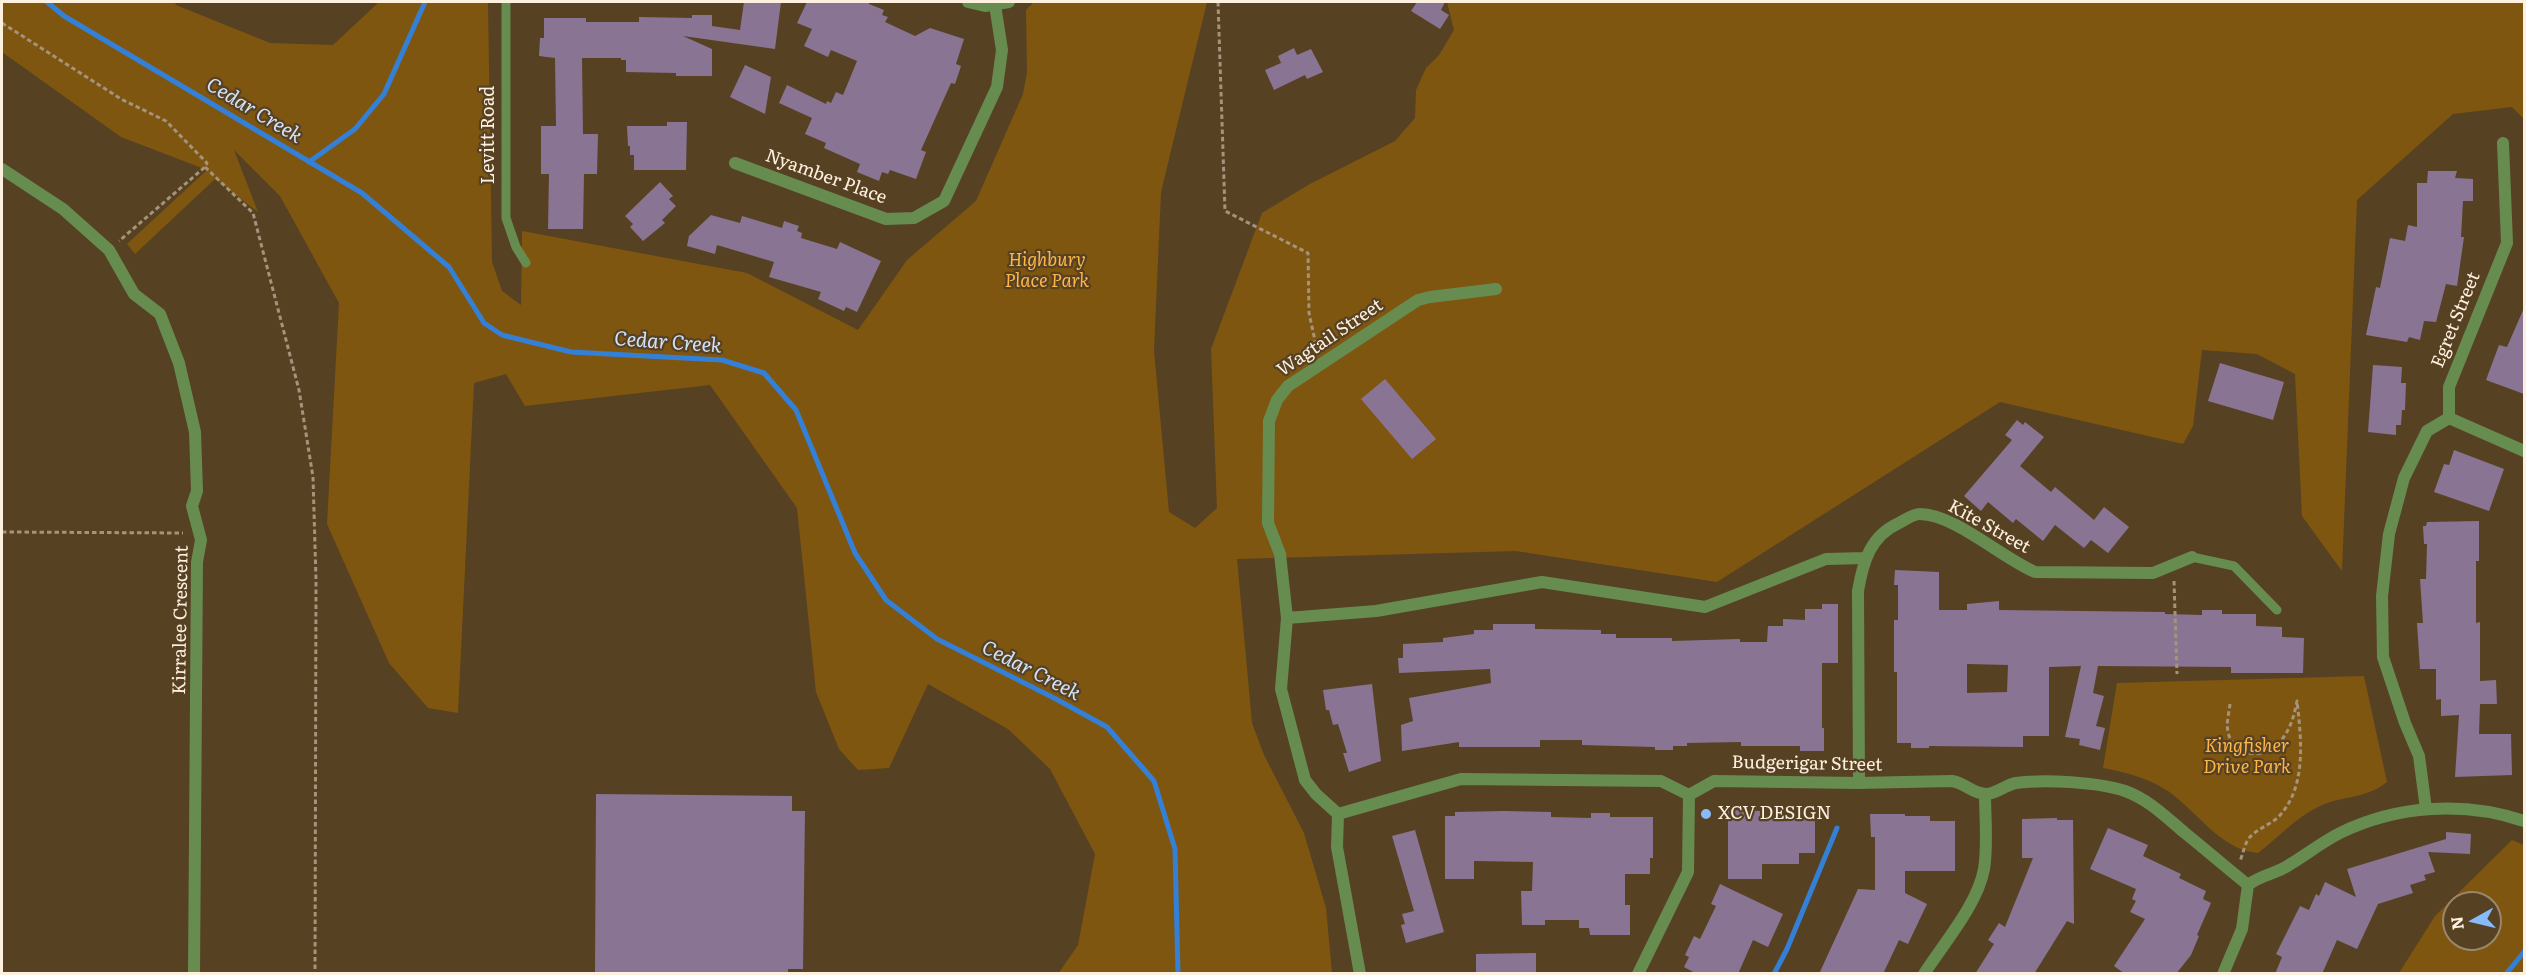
<!DOCTYPE html>
<html>
<head>
<meta charset="utf-8">
<style>
	body { margin:0 }
	#map { position:relative; width:2526px; height:975px; overflow:hidden; background:#574123; font-family:Literata,serif }
	canvas { display:block }
	.frame { position:absolute; inset:0; border:3px solid #fef0df; pointer-events:none }
	.north { position:absolute; left:2442px; top:891px; width:60px; height:60px; box-sizing:border-box; background:#574123; border:2px solid #9a876e; border-radius:50%; rotate:262deg; font-size:16px; font-weight:700; line-height:24px; text-align:center; color:#fef0df }
	.north::after { content:''; display:block; margin:auto; width:21px; height:27px; background:#87bbfb; clip-path:polygon(50% 0,100% 100%,50% 72%,0 100%) }
</style>
</head>
<body>
<div id="map">
<canvas width="2526" height="975"></canvas>
<div class="frame"></div>
<div class="north">N</div>
</div>
<script>
const c = document.querySelector('canvas').getContext('2d');
c.lineJoin = 'round';
function fill(path, color) {
  c.fillStyle = color;
  c.fill(path, 'evenodd');
}
function trace(path, color, width, dash) {
  c.strokeStyle = color;
  c.lineWidth = width;
  c.lineCap = dash ? 'butt' : 'round';
  c.setLineDash(dash || []);
  c.stroke(path);
}
function label(font, color, halo, rows, align = 'center') {
  c.font = font + ' Literata,serif';
  c.lineWidth = 4.5;
  c.setLineDash([]);
  c.textBaseline = 'middle';
  c.strokeStyle = halo;
  c.fillStyle = color;
  for (const [text, x, y, turn = 0] of rows) {
    c.save();
    c.translate(x, y);
    c.rotate((+turn || 0) * Math.PI / 180);
    c.textAlign = isNaN(turn) ? turn : align;
    if (halo) c.strokeText(text, 0, 0);
    c.fillText(text, 0, 0);
    c.restore();
  }
}
const green = new Path2D(`
	M2 2H175L176 5 270 43 333 45 379 2H488L492 262 502 291 521 305 522 231 747 273 858 330 907 260 976 201 1023 94 1027 72 1026 10 1034 2H1207L1161 192 1154 351 1169 512 1195 528 1217 508 1211 349 1262 213 1308 185 1395 141 1415 118 1416 90 1426 68 1439 55 1454 30 1447 2H2524V119L2512 107 2453 114 2357 200 2342 571 2302 516 2295 374 2257 354 2202 350 2193 426 2183 444 2000 402 1717 582 1516 551 1237 559 1252 723 1264 755 1304 833 1326 908 1332 973 1058 974 1078 945 1095 854 1050 769 1008 729 928 684 889 768 858 770 839 749 816 692 797 508 710 385 525 406 506 374 474 383 458 713 428 708 389 663 327 524 339 303 280 196 234 150 258 212 215 179 135 254 127 244 207 170 121 137 2 52Z
	M2364 676 2387 782C2365 800 2341 795 2318 807 2295 818 2278 838 2258 853 2220 850 2197 811 2168 791 2146 777 2128 773 2103 768L2117 683Z
	M2512 840 2524 845V973H2399L2435 916ZM2454 903H2490V939H2454Z`);
const stream = new Path2D(`
	M47 2 64 16 362 193 449 267 484 323 502 335 571 352 722 360 764 373 796 410 855 553 886 600 937 639 1056 699 1107 727 1154 781 1175 849 1178 974
	M309 162 355 129 384 94 425 2
	M1774 974 1787 949 1837 828
	M2506 974 2524 952`);
const building = new Path2D(`
	M744 2H781L775 49 683 36 712 49V76H676V73L626 72V60H621V58H582L583 134H598L597 174H584L583 229H548L549 174H541V126H556L555 58 539 56 540 38H544V18H586V22H639V17L692 18V15H712V26L740 30Z
	M807 2H869V4L884 10 882 15 888 17 885 22 915 36 930 28 964 39 956 64 961 66 955 84 951 83 921 150 926 152 916 179 890 170 888 174 882 172 879 181 857 172 860 164 824 148 826 143 805 134 812 118 779 103 787 85 826 104 827 101 831 103 836 92 843 95 857 61 831 50 828 57 804 46 812 29 797 23Z
	M1417 2H1445L1441 10 1449 15 1440 29 1411 11Z
	M1294 48 1297 55 1311 49 1323 72 1307 79 1305 75 1274 90 1265 70 1281 63 1278 56Z
	M745 65 771 77 765 114 730 97Z
	M667 122H687L686 170H634V155H630V146H628L627 126H667Z
	M2428 171H2457L2455 178 2473 179V201H2463L2461 237H2464L2457 286 2446 284 2436 322 2424 321 2420 340 2409 337 2407 342 2366 335 2376 287 2380 288 2390 238 2405 241 2408 225 2417 227V183H2427Z
	M660 182 673 196 669 199 676 206 662 220 665 223 643 241 630 227 633 224 625 216Z
	M711 215 740 223 742 216 782 228 784 221 799 226 797 231 802 233 801 238 837 249 840 242 881 261 857 312 846 307 844 311 818 299 821 292 769 277 774 262 717 245 715 254 687 246 689 236Z
	M2524 308V394L2486 380 2499 345 2507 347Z
	M2220 363 2284 382 2273 420 2208 401Z
	M2373 365 2402 367 2401 383H2406L2405 410H2402L2401 425H2396V435L2368 432Z
	M1385 379 1436 439 1412 459 1361 399Z
	M2017 420 2023 425 2025 422 2044 437 2020 466 2051 492 2055 487 2094 520 2104 507 2129 527 2108 553 2091 540 2084 548 2055 525 2043 541 2016 519 2013 523 1988 502 1981 511 1964 496 2012 440 2005 435Z
	M2454 450 2504 469 2489 511 2434 492 2444 464 2449 465Z
	M2479 521V561H2476V623L2480 622V681L2496 680 2497 704H2480L2479 734H2511L2512 775 2455 777 2459 715 2441 716V699L2436 700V669H2420L2417 623H2423L2420 579H2426L2427 544H2424L2423 526H2426L2427 522Z
	M1895 570 1939 572V610H1967V604L1999 601V610L2165 612V614L2202 615V610H2222V614H2256V626L2282 627V637L2304 638 2303 673H2231V667L2098 666 2093 693 2104 696 2096 726 2105 728 2100 750 2079 745 2080 739 2065 737 2081 666 2049 667V736H2023V747L1929 746V748H1911V743H1897V672H1894V620H1898V585H1894ZM1967 664 2008 665 2007 692 1967 693Z
	M1822 604H1838V663H1822V728H1824V751H1800V746H1741V742L1687 743V746H1673V750H1655V747L1582 745V740H1540V747H1459V742L1402 751 1401 725 1413 721 1409 698 1491 683 1490 669 1399 673 1398 658H1403V644L1443 642V638L1474 634V630H1493V624H1535V629L1601 630V634H1616V638H1672V641L1740 639V642H1767L1768 626H1783V619L1805 620V609H1822Z
	M1372 684 1381 761 1349 772 1343 753H1347L1338 724 1333 725 1329 710H1326L1323 690Z
	M596 794 792 796V811H805L803 969H788V974L595 973Z
	M1728 810 1762 811V817L1815 816V853H1799V864H1762V879H1728Z
	M1504 811 1551 812V817L1591 818V813H1610V817H1653V858H1650V874H1625V905H1630V935H1590L1589 928H1579V920H1545V925H1522L1521 891H1532L1533 862 1474 861V879H1445V816H1455V812Z
	M1870 814H1905V816H1930V821H1955V871H1905V893L1927 904 1908 944 1899 940 1883 974H1819L1858 889 1875 890V837H1871Z
	M2057 818V820H2073L2074 924 2067 921 2034 974H1975L1994 944 1988 940 1999 923 2005 927 2033 858H2022V819Z
	M2108 828 2148 845 2143 856 2181 874 2179 878 2206 891 2203 899 2211 903 2197 935 2199 936 2191 955 2176 974H2125L2114 966 2145 919 2130 912 2136 901 2132 899 2136 889 2090 869Z
	M1415 830 1444 932 1406 943 1401 925 1405 924 1402 914 1414 911 1392 836Z
	M2446 832 2471 834 2470 854 2428 852 2435 872 2424 875 2426 880 2410 885 2413 893 2378 904 2357 949 2337 940 2322 974H2275L2282 957 2276 954 2300 906 2309 910 2316 894 2319 896 2325 882 2356 897 2347 869 2446 839Z
	M1720 884 1783 914 1768 947 1753 940 1738 974H1697L1684 967 1689 957 1685 955 1694 936 1700 939 1716 906 1711 904Z
	M1536 953V973L1476 974V954Z`);
const path = new Path2D(`
	M1218 2 1225 211 1308 253 1309 313 1317 350
	M2 23 121 99 166 121 207 163 205 167 119 241
	M205 167 253 213 299 390 313 477 316 580 315 974
	M2 532 183 533
	M2174 581 2177 674
	M2230 704C2229 713 2226 723 2228 732 2233 755 2258 760 2275 746 2289 735 2294 717 2297 701 2301 737 2307 784 2281 814 2273 824 2260 827 2251 836 2245 841 2243 854 2240 861`);
const service = new Path2D(`
	M506 2V218L516 247 526 263
	M2192 557 2234 566 2277 610`);
const minor = new Path2D(`
	M968 2 985 6 1009 2
	M735 163 886 219 914 218 944 201 997 87 1002 50 995 5
	M2 169 63 209 109 250 134 294 160 314 179 363 195 432 197 491 192 506 201 540 197 562 194 974
	M2449 418 2524 451
	M1287 618 1376 611 1542 582 1705 607 1826 559 1866 558
	M1859 783 1858 591C1863 562 1870 536 1899 523 1905 520 1913 514 1920 514 1954 514 2002 558 2035 572L2153 573 2192 557
	M2426 809 2419 756 2405 723 2383 657 2382 596 2389 534 2404 478 2427 431 2449 418V387L2507 243 2503 143
	M1338 814 1461 779 1661 781 1689 795 1714 781 1859 783 1952 781C1965 783 1973 794 1986 794 1996 794 2005 785 2016 783 2044 779 2098 782 2125 791 2148 799 2166 817 2185 833 2206 850 2227 868 2248 885
	M1360 974 1337 847 1338 814 1316 794 1305 780 1281 689 1287 618 1280 554 1268 523 1269 421 1277 400 1288 386 1418 300 1430 297 1496 289
	M1638 974 1688 872 1689 795
	M1924 974C1943 944 1978 904 1984 869 1988 845 1985 818 1985 794
	M2223 974 2242 929 2248 885C2260 875 2276 874 2289 865 2306 855 2322 842 2340 833 2397 805 2465 801 2524 821`);
const markers = [
	[1706,814,6,"#87bbfb"]
];
const streetNames = [
	["Levitt Road",489,135,-90],
	["Nyamber Place",826,177,20],
	["Egret Street",2456,320,-68],
	["Wagtail Street",1330,338,-34],
	["Kite Street",1989,527,29],
	["Kirralee Crescent",181,620,-89],
	["Budgerigar Street",1807,764,1]
];
const parkNames = [
	["Highbury",1047,261],
	["Place Park",1047,282],
	["Kingfisher",2247,747],
	["Drive Park",2247,768]
];
const poiNames = [
	["XCV DESIGN",1718,814]
];
const waterNames = [
	["Cedar Creek",254,111,31],
	["Cedar Creek",668,343,4],
	["Cedar Creek",1031,671,27]
];
fill(green, '#7f5610');
trace(stream, '#3580d7', 5);
fill(building, '#897494');
trace(path, '#a5937b', 3, [4.5, 3]);
trace(service, '#678c50', 9);
trace(minor, '#678c50', 12);
for (const [x, y, r, color] of markers) {
  const dot = new Path2D();
  dot.arc(x, y, r, 0, 2 * Math.PI);
  c.fillStyle = color;
  c.fill(dot);
  trace(dot, '#574123', 2);
}
label('18px', '#fef0df', '#574123', streetNames);
label('italic 18px', '#fdb64a', '#574123', parkNames);
label('18px', '#fef0df', '#574123', poiNames, 'left');
label('italic 20px', '#d1e3fa', '#574123', waterNames);
</script>
</body>
</html>
